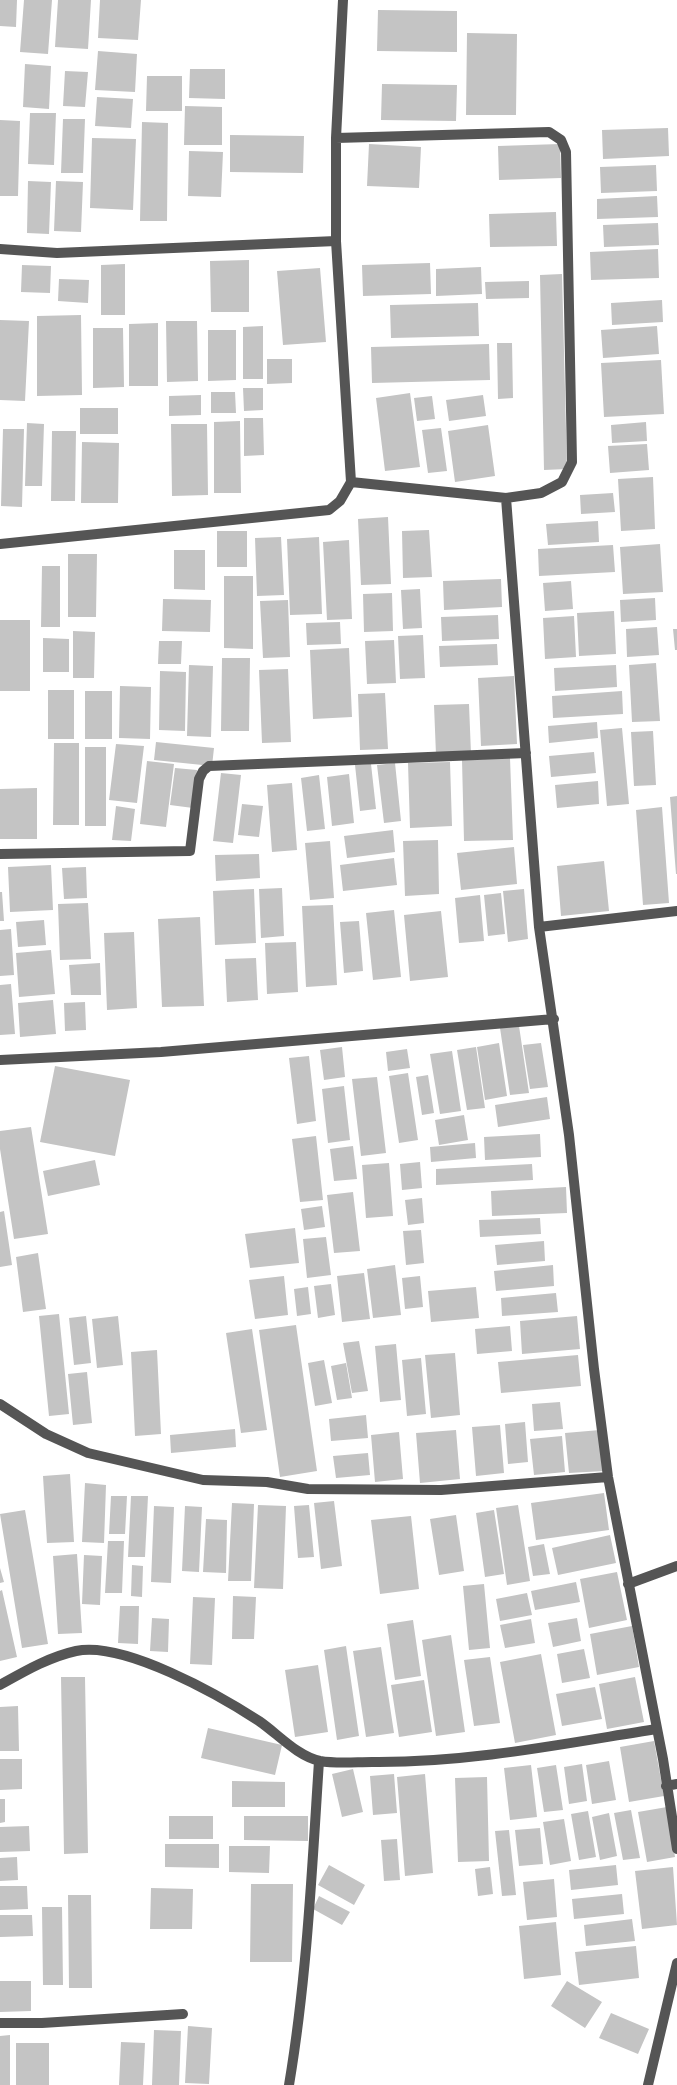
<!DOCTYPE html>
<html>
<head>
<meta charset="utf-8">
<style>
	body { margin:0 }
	canvas { display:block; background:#fff }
</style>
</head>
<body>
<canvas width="677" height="2085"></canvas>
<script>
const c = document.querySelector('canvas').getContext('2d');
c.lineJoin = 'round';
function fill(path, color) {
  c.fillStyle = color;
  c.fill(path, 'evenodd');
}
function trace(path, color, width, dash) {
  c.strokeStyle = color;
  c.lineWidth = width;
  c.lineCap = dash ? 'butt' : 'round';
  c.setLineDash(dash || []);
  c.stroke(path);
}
const building = new Path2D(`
	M0 0H17L16 27 0 26Z
	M24 0H52L48 54 20 52Z
	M58 0H91L88 49 55 47Z
	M100 0H141L138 40 98 38Z
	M378 10 457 11V52L377 51Z
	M467 33 517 34 516 115H466Z
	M98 51 137 54 135 92 95 90Z
	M25 64 51 66 49 109 23 107Z
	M190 69H225V99L189 98Z
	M65 71 88 72 85 107 63 106Z
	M147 76H182V111H146Z
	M382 84 457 85 456 121 381 120Z
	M97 97 133 99 131 128 95 126Z
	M185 106 222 107V145H184Z
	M30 113H56L54 165 28 164Z
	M63 119H85L83 173H61Z
	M0 120 20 121 18 196H0Z
	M142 122 168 123 167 221H140Z
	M668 128 669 156 603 159 602 130Z
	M230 135 304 136 303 173 230 172Z
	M92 138 136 139 133 210 90 208Z
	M369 144 421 147 419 188 367 186Z
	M560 144 561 178 499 180 498 146Z
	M189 151 223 152 221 197 188 196Z
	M656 165 657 191 601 193 600 167Z
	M28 181 51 182 49 234 27 233Z
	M56 181 83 182 81 232 54 231Z
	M657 196 658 217 597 219V199Z
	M556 212 557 246 490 247 489 214Z
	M658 223 659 245 604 247 603 225Z
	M658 249 659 278 591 280 590 252Z
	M249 260V312H211L210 261Z
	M430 263 431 294 363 296 362 265Z
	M125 264V315H101V265Z
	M22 265 51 266 50 293 21 292Z
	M481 267 482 294 436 296V269Z
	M320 268 326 342 283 345 277 271Z
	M562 274 567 469 544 470 540 275Z
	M59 279 89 280 88 303 58 301Z
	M529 281V298L486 299 485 282Z
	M662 300 663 322 612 325 611 303Z
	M478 303 479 336 391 338 390 305Z
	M81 315 82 395 37 396V316Z
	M0 320 29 321 25 401 0 400Z
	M166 321H197L198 381 167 382Z
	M158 323V386H129V324Z
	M263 326V379H243V327Z
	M657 326 659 354 603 358 601 330Z
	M93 328H123L124 387 93 388Z
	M208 330H236V380L208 381Z
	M497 343H512L513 398 498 399Z
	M489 344 490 380 372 383 371 347Z
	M267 359H292V383L267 384Z
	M661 360 664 414 604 417 601 363Z
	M243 388H263V410L244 411Z
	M211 392H235L236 413H211Z
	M410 393 420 467 385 471 376 398Z
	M201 395V415L169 416V396Z
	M483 395 486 416 449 421 446 400Z
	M432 396 435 419 417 421 414 398Z
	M80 408H118V434H80Z
	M244 418H263L264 455 244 456Z
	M240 421 241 493H214V422Z
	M646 422 647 441 612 443 611 425Z
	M27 423 44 424 42 486H25Z
	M171 424H207L208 495 172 496Z
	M488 425 495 476 455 482 448 431Z
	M441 428 447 471 428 473 422 430Z
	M3 429H24L22 507 1 506Z
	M52 431H76L75 501H51Z
	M82 442 119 443 118 503H81Z
	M647 444 649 470 610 473 608 446Z
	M653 477 655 529 621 531 618 479Z
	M613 493 615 512 581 514 580 495Z
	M388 517 391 584 361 585 358 519Z
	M598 521 599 542 548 545 546 524Z
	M429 530 432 577 403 578 402 531Z
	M217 531H247V567H217Z
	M281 537 284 595 257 596 255 538Z
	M319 537 322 614 290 615 287 539Z
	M349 540 352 619 327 620 323 542Z
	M660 544 663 592 623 594 620 547Z
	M613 545 615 572 539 576 538 549Z
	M174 550H205V590L174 589Z
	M68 554H97L96 617H68Z
	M42 566H60V627H41Z
	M224 576H253V649L224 648Z
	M501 579 502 607 444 610 443 581Z
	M571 581 573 609 545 611 543 583Z
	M420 589 422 628 403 629 401 590Z
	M392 593 393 631 364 632 363 594Z
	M655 598 656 620 621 622 620 600Z
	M163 599 211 600 210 632 162 631Z
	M288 600 290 657 263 658 260 601Z
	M614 611 616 654 579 656 577 613Z
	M498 615 499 639 442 641 441 617Z
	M574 616 576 657 545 659 543 618Z
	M0 620H30V691H0Z
	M340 622 341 644 307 645 306 623Z
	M657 627 659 655 627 657 626 629Z
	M673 629H677V650H675Z
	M73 631 95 632 94 678H73Z
	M423 635 425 678 400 679 398 636Z
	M43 638 69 639V672H43Z
	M394 640 396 683 367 684 365 641Z
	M159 641H182L181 664H158Z
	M497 644 498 665 440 667 439 646Z
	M349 648 352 717 313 719 310 650Z
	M222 658H250L249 731H221Z
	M656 663 660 721 632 722 629 665Z
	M189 665 213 666 211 737 187 736Z
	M616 665 617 687 555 691 554 668Z
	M288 669 291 742 262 743 259 670Z
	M160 671 186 672 185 731 159 730Z
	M514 676 517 744 481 746 478 678Z
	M120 686 151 687 150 739 119 738Z
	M48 690H74V739H48Z
	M85 691H112V739H85Z
	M622 691 623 714 553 718 552 696Z
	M385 693 388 749 360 750 358 694Z
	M469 704 471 754 436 755 434 705Z
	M597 722 598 738 549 743 548 726Z
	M622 728 629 804 607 806 600 730Z
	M653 731 656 785 634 786 631 732Z
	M156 742 214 748 212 766 154 760Z
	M54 743H79V825H53Z
	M116 744 144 746 137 803 109 800Z
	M85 747H106V826H85Z
	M594 752 596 773 551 777 549 756Z
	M510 758 513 840 464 841 462 760Z
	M147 761 174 764 166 827 140 824Z
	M450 762 452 826 410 828 408 763Z
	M395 763 401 821 384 823 377 765Z
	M371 764 376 809 360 811 355 765Z
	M175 768 197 770 193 808 170 805Z
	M221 773 241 775 233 843 213 841Z
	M349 774 354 823 332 826 327 777Z
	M319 775 325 829 307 831 301 778Z
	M598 781 599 804 557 808 555 785Z
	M292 783 297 850 272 852 267 785Z
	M37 788V839H0V789Z
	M677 796V874H676L670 797Z
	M242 804 263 806 259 837 238 835Z
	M116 806 135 809 131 841 112 840Z
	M662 807 669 903 643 905 636 810Z
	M393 830 395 852 347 858 344 836Z
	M438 840 439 894 405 896 403 841Z
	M330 841 334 898 310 900 305 843Z
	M514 847 517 884 461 890 457 853Z
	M259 854 260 878 216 881 215 855Z
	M394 858 397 885 343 891 340 865Z
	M604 861 609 911 561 916 557 866Z
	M51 865 53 910 10 912 8 867Z
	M86 867 87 898 64 899 62 868Z
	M282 888 284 936 261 938 259 889Z
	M254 889 256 943 215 945 213 891Z
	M524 889 528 939 508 942 503 891Z
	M0 892H2L4 921H0Z
	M501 893 505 934 488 936 484 895Z
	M480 895 484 941 459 943 455 898Z
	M88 903 91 959 60 960 58 904Z
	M333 905 337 985 306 987 302 906Z
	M394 910 401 977 373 980 366 913Z
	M441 911 448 977 410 981 404 915Z
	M200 917 204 1006 162 1007 158 919Z
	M44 920 46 945 18 947 16 922Z
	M359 921 363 971 344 973 340 922Z
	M11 929 14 975 0 976V930Z
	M134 932 137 1008 107 1010 104 933Z
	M296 942 298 992 267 994 265 943Z
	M51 950 55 994 19 997 16 953Z
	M256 958 258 1000 227 1002 225 959Z
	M100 963 101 995H71L69 965Z
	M11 984 15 1034 0 1035V985Z
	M53 1000 56 1034 20 1037 18 1003Z
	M85 1002 86 1030 65 1031 64 1003Z
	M519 1026 529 1093 510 1095 500 1028Z
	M499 1043 507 1096 485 1100 477 1047Z
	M541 1043 548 1087 530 1089 523 1045Z
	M342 1047 345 1077 324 1080 320 1050Z
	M476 1047 485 1108 467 1110 457 1050Z
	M407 1049 410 1068 388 1071 386 1052Z
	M452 1051 461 1111 440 1114 430 1054Z
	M309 1056 316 1121 297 1124 289 1058Z
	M55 1066 130 1080 115 1156 40 1142Z
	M408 1073 418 1140 399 1143 389 1076Z
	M428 1075 434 1113 422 1115 416 1077Z
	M377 1077 386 1153 361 1156 352 1079Z
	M344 1086 350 1140 328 1143 322 1089Z
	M547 1097 550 1119 498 1127 495 1105Z
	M464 1115 468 1140 439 1145 435 1120Z
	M31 1127 48 1234 14 1239 0 1149V1131Z
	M540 1134 541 1157 485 1160 484 1137Z
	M316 1136 323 1200 300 1202 292 1139Z
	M475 1143 476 1158 431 1162 430 1147Z
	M353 1146 357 1179 334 1181 330 1149Z
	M95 1160 100 1185 48 1196 43 1171Z
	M420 1162 422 1188 402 1190 400 1164Z
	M389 1163 393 1216 366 1218 362 1165Z
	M532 1164 533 1180 436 1185V1169Z
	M566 1187 567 1213 492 1216 491 1191Z
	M353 1192 360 1251 334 1253 327 1195Z
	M422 1198 424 1223 408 1225 405 1200Z
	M322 1206 325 1227 304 1230 301 1209Z
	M4 1211 12 1265 0 1267V1212Z
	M540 1218 541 1234 480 1237 479 1220Z
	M295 1228 299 1263 250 1268 245 1234Z
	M421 1230 424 1263 406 1265 403 1231Z
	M326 1237 331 1275 307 1278 303 1239Z
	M544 1241 545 1261 497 1265 495 1245Z
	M38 1253 46 1309 23 1312 16 1257Z
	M395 1265 401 1315 373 1318 367 1269Z
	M553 1265 554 1286 496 1291 494 1271Z
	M364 1273 370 1319 342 1322 337 1276Z
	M284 1276 288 1315 255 1319 249 1280Z
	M420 1276 423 1307 405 1309 402 1278Z
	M331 1284 335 1315 318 1318 314 1286Z
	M308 1287 311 1314 297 1316 294 1289Z
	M476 1287 479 1318 431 1322 428 1291Z
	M556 1293 558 1312 502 1316 501 1298Z
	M59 1314 69 1414 49 1416 39 1316Z
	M86 1316 91 1363 74 1365 69 1318Z
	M118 1316 123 1365 97 1368 92 1319Z
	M577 1316 580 1349 522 1354 520 1321Z
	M296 1325 317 1471 280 1477 259 1330Z
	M510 1326 512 1351 477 1354 475 1329Z
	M252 1329 267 1430 241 1433 226 1333Z
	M359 1341 368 1391 352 1393 343 1343Z
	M396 1344 401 1400 380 1402 375 1346Z
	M157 1350 161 1434 135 1436 131 1352Z
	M455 1353 460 1415 431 1418 425 1355Z
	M578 1355 581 1386 501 1393 498 1362Z
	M421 1358 426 1414 407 1416 402 1360Z
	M324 1360 332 1403 315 1406 308 1363Z
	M346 1363 352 1398 337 1400 331 1366Z
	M87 1372 92 1423 73 1425 68 1374Z
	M560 1402 563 1429 534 1431 532 1404Z
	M366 1415 368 1438 331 1441 329 1419Z
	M525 1422 528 1462 508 1464 505 1424Z
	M500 1425 504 1473 476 1476 472 1427Z
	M235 1429 236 1447 171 1453 170 1435Z
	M456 1430 460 1479 420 1483 416 1433Z
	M600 1430 604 1471 569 1473 565 1433Z
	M399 1432 403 1479 375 1482 371 1435Z
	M562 1436 565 1472 534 1475 530 1439Z
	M368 1453 370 1475 336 1478 333 1456Z
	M70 1474 74 1542 47 1543 43 1476Z
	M85 1483 106 1485 104 1543 82 1542Z
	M604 1493 609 1530 536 1540 531 1503Z
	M111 1496H127L125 1534H109Z
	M131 1496H148L145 1557H128Z
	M334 1501 342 1566 321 1569 314 1503Z
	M232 1503 254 1504 251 1581H228Z
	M258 1505 286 1506 283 1589 254 1588Z
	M309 1505 314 1557 298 1558 294 1506Z
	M518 1505 530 1581 507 1585 496 1508Z
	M154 1506 174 1507 171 1583 151 1582Z
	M185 1506 202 1507 199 1572 182 1571Z
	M25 1510 48 1644 22 1648 0 1514Z
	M494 1510 504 1574 485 1577 476 1513Z
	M456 1515 464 1571 439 1575 430 1519Z
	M411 1516 419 1589 380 1594 371 1520Z
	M206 1519 227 1520 226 1573 203 1572Z
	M610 1535 616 1563 558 1575 552 1548Z
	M108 1541H124L122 1593H105Z
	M544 1544 550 1574 533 1576 528 1547Z
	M77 1554 82 1633 58 1634 53 1556Z
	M84 1555 102 1556 100 1605 82 1604Z
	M132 1565 143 1566 142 1597 131 1596Z
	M0 1568 4 1582 0 1583Z
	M617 1572 627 1620 589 1628 580 1579Z
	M576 1582 580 1602 535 1610 531 1591Z
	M484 1584 490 1648 469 1650 463 1586Z
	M2 1590 17 1657 0 1661V1591Z
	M527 1593 532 1615 500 1621 496 1599Z
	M233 1596 256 1597 254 1639H232Z
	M193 1597 215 1598 212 1665 190 1664Z
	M120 1606H139L138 1644 118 1643Z
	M152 1618 169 1619 168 1652 150 1651Z
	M577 1618 581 1641 553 1647 548 1623Z
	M531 1619 535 1643 505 1648 500 1625Z
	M413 1620 421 1676 395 1680 387 1624Z
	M632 1626 639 1667 597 1675 590 1634Z
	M451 1635 465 1732 436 1736 422 1640Z
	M346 1646 359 1736 337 1740 324 1650Z
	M381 1647 394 1733 366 1737 353 1651Z
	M584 1649 590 1678 562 1683 557 1654Z
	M541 1654 556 1735 515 1743 500 1662Z
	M490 1657 500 1723 474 1726 464 1660Z
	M318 1665 328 1732 295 1737 285 1670Z
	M61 1677H85L88 1853 64 1854Z
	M635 1677 644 1722 607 1729 599 1684Z
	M424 1680 432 1732 399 1737 391 1685Z
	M595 1687 602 1719 562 1726 556 1694Z
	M18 1706 19 1751H0V1707Z
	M208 1728 282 1745 275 1775 201 1758Z
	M654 1741 664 1796 629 1802 620 1747Z
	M0 1759H22V1789L0 1790Z
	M609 1761 616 1800 592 1804 586 1765Z
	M582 1764 587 1801 569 1804 564 1767Z
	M531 1765 537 1817 510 1820 504 1768Z
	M556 1765 563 1810 544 1812 537 1768Z
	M353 1769 363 1812 342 1817 332 1774Z
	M394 1774 397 1813 373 1815 370 1776Z
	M425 1774 433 1873 405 1876 397 1777Z
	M487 1777 489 1861 458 1862 455 1778Z
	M232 1781 285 1782V1807H232Z
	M0 1799H5V1822L0 1823Z
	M667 1807 675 1857 647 1862 638 1812Z
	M631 1810 640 1858 623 1860 614 1813Z
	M588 1811 596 1857 579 1860 571 1814Z
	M609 1813 617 1856 600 1860 592 1817Z
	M169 1816H213V1839H169Z
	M244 1816H308V1841L244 1840Z
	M564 1819 571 1861 550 1865 543 1822Z
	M29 1826 30 1851 0 1852V1827Z
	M540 1828 543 1864 519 1866 515 1830Z
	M509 1830 516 1895 502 1896 495 1831Z
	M397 1839 400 1880 384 1881 381 1840Z
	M165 1844H219V1868L165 1867Z
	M229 1846H270L269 1873 229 1872Z
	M17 1857 18 1880 0 1881V1858Z
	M329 1865 365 1885 354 1905 318 1885Z
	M616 1865 618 1885 571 1890 569 1870Z
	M490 1867 493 1894 478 1896 475 1869Z
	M673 1867 677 1925 642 1929 635 1871Z
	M554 1879 557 1917 527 1920 523 1882Z
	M251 1884H293L292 1962H250Z
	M0 1886H27L28 1909 0 1910Z
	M151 1888 193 1889 192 1929H150Z
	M622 1894 624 1914 574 1919 572 1899Z
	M68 1895H91L92 1988H69Z
	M319 1896 350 1912 342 1925 313 1909Z
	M42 1907H62L63 1985H43Z
	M0 1915H32L33 1936 0 1937Z
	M632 1919 635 1941 586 1946 584 1925Z
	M556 1922 561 1975 524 1979 519 1926Z
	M636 1946 639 1978 579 1985 575 1952Z
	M0 1981H31V2011L0 2012Z
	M567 1981 602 2002 585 2028 551 2006Z
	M611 2013 649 2029 638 2054 599 2038Z
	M188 2026 212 2028 209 2084 185 2083Z
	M154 2030 181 2031 179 2085H152Z
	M10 2035V2085H0V2036Z
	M121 2042 145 2043 143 2085H119Z
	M16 2043H49V2085H16Z`);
const minor = new Path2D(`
	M343 0 336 138V241L351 482
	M0 249 57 253 336 241
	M506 498 539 927 569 1135 594 1369 608 1477 663 1759 677 1849
	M0 544 329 510 340 501 351 482 506 498 541 493 562 482 572 462 566 152 561 140 549 132 336 138
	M0 854 190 851 199 779 203 771 209 766 526 753
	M539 927 677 911
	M0 1060 161 1052 554 1019
	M0 1404 46 1434 88 1453 203 1480 267 1482 308 1489 441 1490 608 1477
	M628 1584 677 1566
	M0 1685C25 1671 49 1657 76 1651 124 1641 219 1695 259 1721 278 1734 297 1756 320 1761 336 1764 356 1762 372 1762 468 1763 562 1744 656 1729
	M666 1786 677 1784
	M0 2023H42L183 2014
	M289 2085C307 1978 312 1869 319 1761
	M648 2085 677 1963`);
fill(building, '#c4c4c4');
trace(minor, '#555', 10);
</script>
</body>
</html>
